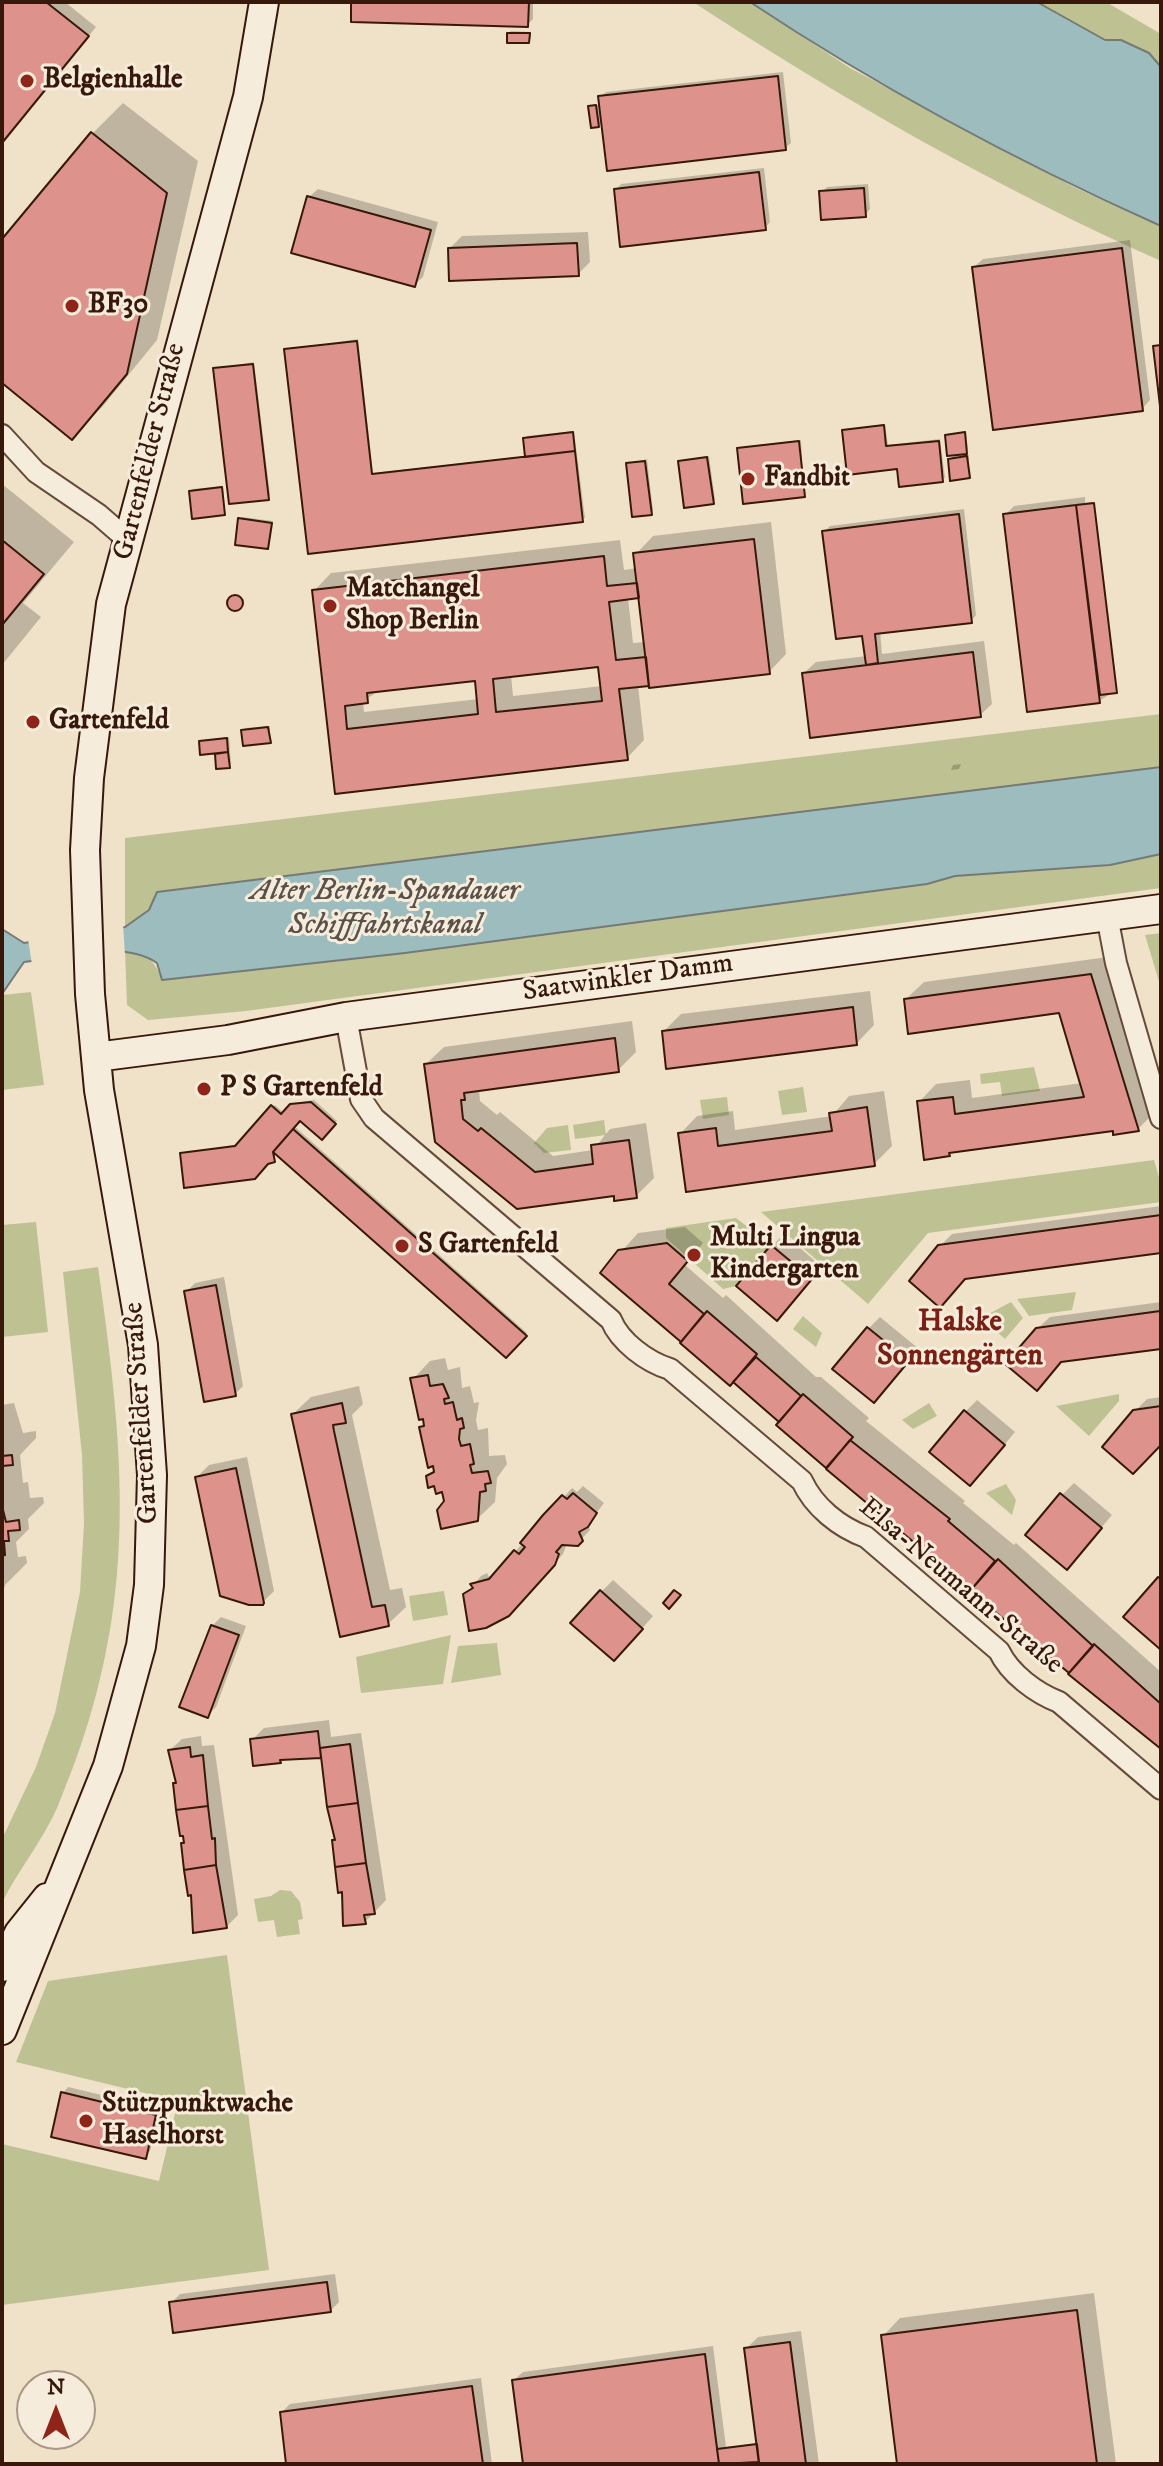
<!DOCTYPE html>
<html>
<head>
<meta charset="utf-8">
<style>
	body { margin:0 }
	#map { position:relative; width:1163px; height:2466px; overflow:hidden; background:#efe2c8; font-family:"IM FELL DW Pica",serif }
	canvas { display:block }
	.frame { position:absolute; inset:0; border:4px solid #38180b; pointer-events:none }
	.north { position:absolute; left:16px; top:2370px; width:80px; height:80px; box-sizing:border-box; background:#f5ecdb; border:2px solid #a99788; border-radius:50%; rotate:0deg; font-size:22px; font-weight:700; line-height:32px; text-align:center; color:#38180b }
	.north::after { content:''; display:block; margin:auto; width:28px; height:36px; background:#8f2418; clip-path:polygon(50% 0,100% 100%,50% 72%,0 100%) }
</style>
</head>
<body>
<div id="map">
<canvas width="1163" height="2466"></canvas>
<div class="frame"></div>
<div class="north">N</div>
</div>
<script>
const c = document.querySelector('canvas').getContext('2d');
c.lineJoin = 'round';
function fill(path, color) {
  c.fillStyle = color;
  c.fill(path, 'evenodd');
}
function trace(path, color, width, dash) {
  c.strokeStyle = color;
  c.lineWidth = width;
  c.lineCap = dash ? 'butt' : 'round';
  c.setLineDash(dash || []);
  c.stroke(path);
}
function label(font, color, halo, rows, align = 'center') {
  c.font = font + ' "IM FELL DW Pica",serif';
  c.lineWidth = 6;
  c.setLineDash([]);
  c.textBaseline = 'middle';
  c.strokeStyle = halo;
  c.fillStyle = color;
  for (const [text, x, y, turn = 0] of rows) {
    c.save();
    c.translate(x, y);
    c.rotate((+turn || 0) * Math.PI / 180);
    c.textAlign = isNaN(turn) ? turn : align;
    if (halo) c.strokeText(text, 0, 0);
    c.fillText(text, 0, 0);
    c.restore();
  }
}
const green = new Path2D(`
	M693 2H750L850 68 1076 188 1161 226V261C997 188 843 100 693 2Z
	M1037 2H1106L1161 34V67C1139 42 1133 47 1105 40 1082 34 1057 14 1037 2Z
	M1161 714V767L157 892 149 910 125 927V838Z
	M1161 854V888L246 1011 148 1020 127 1005 125 950C147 954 155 960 162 980L405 953 927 884 955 876 1110 865Z
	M1161 933V988L1145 935Z
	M31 992 44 1085 2 1090V995Z
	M1034 1067 1040 1091 1002 1096 1000 1082 981 1084 980 1074Z
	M803 1087 807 1112 782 1115 778 1091Z
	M727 1097 729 1115 703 1119 700 1100Z
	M604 1120 606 1135 575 1139 573 1125Z
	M568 1125 571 1150 544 1153 534 1143 547 1128Z
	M1154 1160 1161 1184V1202L928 1233 868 1304 761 1212Z
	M736 1218 771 1245 736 1286 723 1289 666 1238V1228Z
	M36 1222 48 1332 2 1337V1225Z
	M98 1267C127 1471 139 1615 57 1808 42 1842 18 1870 2 1903V1839L36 1767 55 1713 80 1592 84 1523 82 1455 63 1272Z
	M1076 1292 1072 1310 1029 1316 1017 1299Z
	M1011 1302 1023 1318 1005 1339 981 1318Z
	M803 1316 822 1333 816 1347 793 1329Z
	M1119 1394V1401L1089 1436 1056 1406Z
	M929 1403 937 1416 913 1429 902 1420Z
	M1006 1484 1016 1500 1012 1515 986 1493Z
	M444 1591 448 1615 413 1621 409 1596Z
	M451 1635 443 1684 361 1693 356 1657Z
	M497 1643 501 1675 451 1683 458 1646Z
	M280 1890 291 1891 300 1902 303 1919 298 1920 300 1934 277 1937 274 1920 258 1922 254 1899 271 1896Z
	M227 1955 269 2270 2 2305V2144L159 2181 178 2101 16 2062 48 1981Z`);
const water = new Path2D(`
	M750 2H1037L1105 40H1121L1149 53 1161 67V226C1018 162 881 89 750 2Z
	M1161 767V854L1110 865 955 876 927 884 405 953 162 980 157 963C121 939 65 958 24 962L2 994V929L24 943 125 927 149 910 157 892Z`);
const pier = new Path2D(`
	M123 923 125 955 32 965 28 939Z`);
const shadow = new Path2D(`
	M2 2H65L96 27 2 142Z
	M353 2H533V19L527 25Z
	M511 31 531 32V39L509 34Z
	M783 72 791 143 785 148 603 120 598 126 591 107 601 104 600 97 606 92Z
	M123 103 198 161 157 340 103 406 72 437 2 380V242L92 134Z
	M764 168 770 222 765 228 616 190 621 184Z
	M868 184 870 209 865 215 822 192 827 187Z
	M318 189 438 222 423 277 414 285 309 197Z
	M588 232 590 262 578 274 450 248 462 236Z
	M1130 240 1150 400 1142 409 974 267 983 259Z
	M358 339 373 473 527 456V436L574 431 585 518 309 551 286 350Z
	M254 362 270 495 268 498 215 369Z
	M885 424 888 445 940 439 945 478 899 467 844 430Z
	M966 431 968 450 962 456 969 455V477L950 459 956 453 947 435Z
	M801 440 804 495 739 449 741 447Z
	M709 456 715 500 713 503 680 461Z
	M647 459 653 511 651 513 628 464Z
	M2 484 74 542 23 603 41 617 2 665Z
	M223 486 225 513 191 491 193 489Z
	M1085 497V503L1092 502 1115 691 1099 701 1005 515 1014 506Z
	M964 509 976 615 971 621 880 631 882 654 984 641 992 704 980 715 804 673 816 662 867 656 864 634 824 532 830 526Z
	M242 517 273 521 268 547 240 519Z
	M771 522 786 654 769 672 638 685 644 740 627 758 337 792 314 591 331 573 620 540 624 570 637 568 636 554 653 536ZM641 596 646 642 633 643 628 598ZM600 665 602 686 513 696 511 675ZM476 679 479 699 364 712 363 702 379 690Z
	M238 594 244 600 234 609 229 603Z
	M270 726V741L243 731 245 728Z
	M229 737 231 764 218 767 217 751 201 741Z
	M961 764 959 769 951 770 953 765Z
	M1108 957 1155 1112 1138 1129H1114L953 1151 949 1154 919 1102 936 1084 970 1080 972 1098 1082 1083 1061 1011 906 999 924 982Z
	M870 991 874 1025 857 1043 664 1031 681 1014Z
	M632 1021 636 1052 618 1070 479 1089 480 1101 497 1115 500 1112 553 1156 593 1150 610 1129 646 1123 654 1178 636 1196 615 1194 517 1207 426 1064 444 1047Z
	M884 1091 892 1146 874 1164 687 1189 680 1134 697 1116 733 1111 735 1130 832 1116 849 1096Z
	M314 1100 337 1121 321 1137 300 1118 294 1126 527 1333 506 1356 276 1152 274 1160 182 1154 239 1144 275 1105 285 1114 295 1103Z
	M1161 1206V1251L940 1246 952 1234Z
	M685 1227 703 1243 685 1265 723 1298 726 1295 816 1377H821L869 1418 866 1421 965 1501 963 1503 1014 1545 1016 1543 1161 1672V1748L1023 1630 1021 1633 779 1425 782 1422 603 1272 638 1233Z
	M784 1234 822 1267 789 1307 772 1246Z
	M224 1277 243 1386 235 1394 186 1292 195 1283Z
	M1161 1302V1347L1062 1360 1037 1329 1050 1317Z
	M880 1317 919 1349 885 1389 869 1328Z
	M445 1358 448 1370 460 1367 462 1388 470 1386 474 1403 479 1402 476 1420 478 1430 488 1428 489 1456 505 1455 507 1464 497 1478 495 1502 477 1519 444 1506V1490L428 1476 435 1469 421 1427 426 1423 413 1379 430 1361Z
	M359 1386 363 1404 352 1415 390 1590 402 1588 406 1607 388 1624 341 1635 293 1414 311 1397Z
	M1161 1397V1443L1134 1412 1147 1399Z
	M977 1400 1015 1432 982 1472 965 1412Z
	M14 1403 23 1433 36 1431V1438L20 1455 23 1483 28 1482 30 1498 43 1497 44 1503 28 1519 29 1529 16 1542 18 1557 26 1556 27 1563 5 1585 2 1596V1405Z
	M247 1457 274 1591 262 1603 197 1477 209 1465Z
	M1074 1483 1112 1515 1078 1555 1062 1495Z
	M583 1486 604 1503 588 1524 590 1530 577 1544 567 1543 563 1554 518 1604 465 1595 481 1576 487 1573 489 1577 498 1571 564 1497 572 1488 577 1492Z
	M613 1580 653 1616 626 1647 601 1592Z
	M221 1617 246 1626 216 1707 207 1716 212 1626Z
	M329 1720 331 1737 361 1733 386 1900 365 1922 344 1890 340 1891 323 1756 283 1758 280 1761 252 1740 264 1728Z
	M201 1736 202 1746 214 1745 238 1915 226 1927 193 1893 170 1750 182 1739Z
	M68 2087 161 2109 150 2151 145 2157 63 2093Z
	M335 2274 339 2302 330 2311 171 2303 180 2294Z
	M1094 2293 1116 2464H899L883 2336 900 2318Z
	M801 2331 819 2464H761V2460L729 2464H525L514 2380 523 2372 713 2346 726 2447 759 2443 746 2349 758 2337Z
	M481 2378 492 2464H289L282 2412 290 2404Z`);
const building = new Path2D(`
	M2 2H46L89 36 2 143Z
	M351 2H529L528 27 351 22Z
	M507 33H530L529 43H507Z
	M778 76 786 150 607 171 598 96Z
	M596 105 599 127 591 128 588 106Z
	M91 132 167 193 127 374 72 440 2 383V239Z
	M759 172 766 230 620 247 614 189Z
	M864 188 866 217 821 220 819 191Z
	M307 196 431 230 415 287 291 253Z
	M577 243 579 276 449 281 448 248Z
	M1122 248 1143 411 993 430 972 267Z
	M357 341 372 474 575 451 583 522 308 554 284 349Z
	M1161 345V415L1153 346Z
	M253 364 269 500 229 504 213 368Z
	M884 425 886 446 939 441 943 482 899 487 897 469 847 475 842 430Z
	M573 432 575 451 525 457 523 438Z
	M965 432 967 454 947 456 945 435Z
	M799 441 805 497 743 504 737 448Z
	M967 456 970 478 950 481 948 459Z
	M707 457 714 504 684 508 678 461Z
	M645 461 652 515 632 517 626 463Z
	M222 487 225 515 192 519 189 491Z
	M1094 503 1117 693 1100 695 1076 505Z
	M1076 505 1100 703 1027 712 1003 514Z
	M959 514 972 623 875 634 878 663 866 665 862 636 836 639 822 531Z
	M238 518 272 523 268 549 235 545Z
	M754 539 770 674 649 688 633 553Z
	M2 540 44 574 2 625Z
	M604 556 607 586 637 583 639 598 609 602 616 660 646 657 649 686 619 689 628 760 335 794 312 590ZM598 667 602 701 496 712 493 679ZM475 681 478 714 347 729 345 706 368 703 367 693Z
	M227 603a8 8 0 1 1 16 0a8 8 0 1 1-16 0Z
	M973 652 981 717 810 738 802 673Z
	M268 727 271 743 243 746 241 730Z
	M227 738 228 752 200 755 199 741Z
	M228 752 230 768 216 769 215 754Z
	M1091 974 1139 1131 1113 1135V1131L949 1153 950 1156 924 1160 917 1101 953 1097 955 1114 1084 1097 1059 1013 908 1034 904 999Z
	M853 1007 857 1045 666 1069 662 1031Z
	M615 1038 619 1072 464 1093 465 1100H461L463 1119 478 1131 481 1128 535 1172 593 1164 591 1145 629 1140 637 1198 614 1201V1196L517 1209 435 1142 424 1064Z
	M311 1102 336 1124 322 1140 300 1121 273 1152 275 1162 268 1164 255 1179 184 1188 180 1153 235 1146 271 1105 281 1114 290 1104Z
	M867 1107 875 1166 686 1192 678 1133 716 1128 718 1146 832 1131 829 1113Z
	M293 1129 527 1336 506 1358 273 1152Z
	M1161 1215V1253L965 1279 940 1308 909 1281 938 1245Z
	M667 1243 688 1261 669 1284 704 1314 681 1342 600 1273 618 1250Z
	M771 1245 812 1279 777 1321 736 1286Z
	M216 1285 236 1396 204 1402 184 1291Z
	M707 1311 757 1354 730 1386 680 1343Z
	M1160 1311 1161 1349 1061 1362 1037 1391 1005 1364 1036 1328Z
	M867 1327 909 1361 874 1403 832 1369Z
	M756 1357 801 1396 779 1422 733 1382Z
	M428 1375 430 1386 443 1384 449 1398 444 1399 445 1404 453 1402 457 1420 462 1418 464 1428 460 1429 459 1439 461 1446 470 1444 474 1464 470 1465 472 1473 488 1471 491 1483 485 1484 486 1491 480 1492 478 1521 441 1529 437 1510 444 1501 442 1492 436 1494 434 1486 428 1488 426 1476 434 1472 433 1466 428 1468 419 1427 424 1426 423 1419 419 1420 410 1378Z
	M803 1394 853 1437 826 1468 776 1425Z
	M342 1403 346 1423 333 1425 334 1431 372 1607 385 1605 389 1626 340 1637 291 1414Z
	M1161 1406V1445L1133 1474 1102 1447 1133 1410Z
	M964 1410 1005 1445 970 1486 929 1452Z
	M850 1440 950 1519 948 1521 995 1561 971 1590 826 1469Z
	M12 1455 13 1465 2 1466V1456Z
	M236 1468 264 1603 263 1605H249L220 1596 195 1477Z
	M573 1493 597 1513 588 1527 579 1532 583 1541 578 1546 562 1545 556 1552 559 1554 555 1565 509 1616 486 1628 469 1631 463 1594 473 1588 470 1584 489 1579 514 1550 519 1554 525 1547 520 1543 543 1515 562 1495 567 1499Z
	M1060 1493 1102 1528 1067 1570 1025 1535Z
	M2 1506 6 1522 19 1520 20 1530 8 1531 9 1541H4L5 1555 2 1556Z
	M998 1559 1093 1646 1069 1673 970 1591Z
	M1158 1577 1161 1579V1650L1123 1617Z
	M600 1590 643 1629 614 1661 570 1623Z
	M674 1590 681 1595 669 1609 663 1603Z
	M211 1625 239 1635 208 1718 179 1707Z
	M1094 1644 1161 1704V1749L1068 1674Z
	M318 1731 321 1758 280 1760 281 1763 253 1766 250 1739Z
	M350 1744 358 1803 327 1807 320 1748Z
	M190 1747 191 1757 203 1755 208 1806 176 1810 173 1783H176L168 1750Z
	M358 1803 366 1863 335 1867 332 1840H335L327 1807Z
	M208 1806 212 1839 215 1838 216 1865 184 1870 181 1843H184L183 1836H180L176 1810Z
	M366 1863 375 1914 364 1915 366 1924 343 1926 342 1892 338 1893 335 1867Z
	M216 1865 227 1928 193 1933 191 1895 188 1896 184 1870Z
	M61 2092 156 2115 146 2159 51 2137Z
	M327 2282 331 2312 173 2333 169 2302Z
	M1077 2310 1097 2464H897L881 2335Z
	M790 2342 806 2464H759L744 2348Z
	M705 2354 719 2464H523L512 2380Z
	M472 2386 483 2464H286L280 2412Z
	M757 2444 759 2462 719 2464 717 2449Z`);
const minor = new Path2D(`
	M2 435 36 472 99 515 129 541
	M1107 916 1116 963 1161 1118
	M346 1017 361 1099 374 1118 611 1320C620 1342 647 1362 670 1369L802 1481C814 1507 839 1527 866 1537L999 1651C1010 1674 1036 1693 1059 1702L1161 1789`);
const secondary = new Path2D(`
	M96 1057 228 1040 346 1017 1161 909
	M2 1967 19 1933 47 1898
	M2 2030 108 1766 141 1646 149 1585 152 1475 143 1345 99 1090 90 994 85 850 89 778 111 604 248 97 264 2`);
const markers = [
	[27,81,8,"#8f2418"],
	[72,306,8,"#8f2418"],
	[748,479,8,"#8f2418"],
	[330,606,8,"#8f2418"],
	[33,722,8,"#8f2418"],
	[204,1089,8,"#8f2418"],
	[402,1246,8,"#8f2418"],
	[694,1255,8,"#8f2418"],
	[86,2121,8,"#8f2418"]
];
const poiNames = [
	["Belgienhalle",43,81],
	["BF30",88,306],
	["Fandbit",764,479],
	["Matchangel",346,590],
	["Shop Berlin",346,622],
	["Gartenfeld",49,722],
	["P S Gartenfeld",220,1089],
	["Multi Lingua",710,1239],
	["Kindergarten",710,1271],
	["S Gartenfeld",418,1246],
	["Stützpunktwache",102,2105],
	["Haselhorst",102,2137]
];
const streetNames = [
	["Gartenfelder Straße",151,452,-76],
	["Saatwinkler Damm",628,979,-8],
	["Gartenfelder Straße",143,1413,-94],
	["Elsa-Neumann-Straße",960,1587,40]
];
const waterNames = [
	["Alter Berlin-Spandauer",385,893],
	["Schifffahrtskanal",385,927]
];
const neighbourhoodNames = [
	["Halske",960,1324],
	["Sonnengärten",960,1358]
];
fill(green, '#bec293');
fill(water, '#9dbcbe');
trace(water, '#757a76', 2);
fill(pier, '#efe2c8');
fill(shadow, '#0003');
fill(building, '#dd938c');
trace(building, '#38180b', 2);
trace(minor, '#664a3a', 24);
trace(secondary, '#38180b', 32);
trace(minor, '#f5ecdb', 20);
trace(secondary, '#f5ecdb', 28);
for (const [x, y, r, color] of markers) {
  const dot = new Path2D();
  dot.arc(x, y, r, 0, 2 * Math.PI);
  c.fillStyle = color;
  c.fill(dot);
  trace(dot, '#f5ecdb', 3);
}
label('bold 28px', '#38180b', '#f5ecdb', poiNames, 'left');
label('28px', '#38180b', '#f5ecdb', streetNames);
label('italic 30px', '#5b514a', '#f5ecdb', waterNames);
label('bold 30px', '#7a1f14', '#f5ecdb', neighbourhoodNames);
</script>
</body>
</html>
